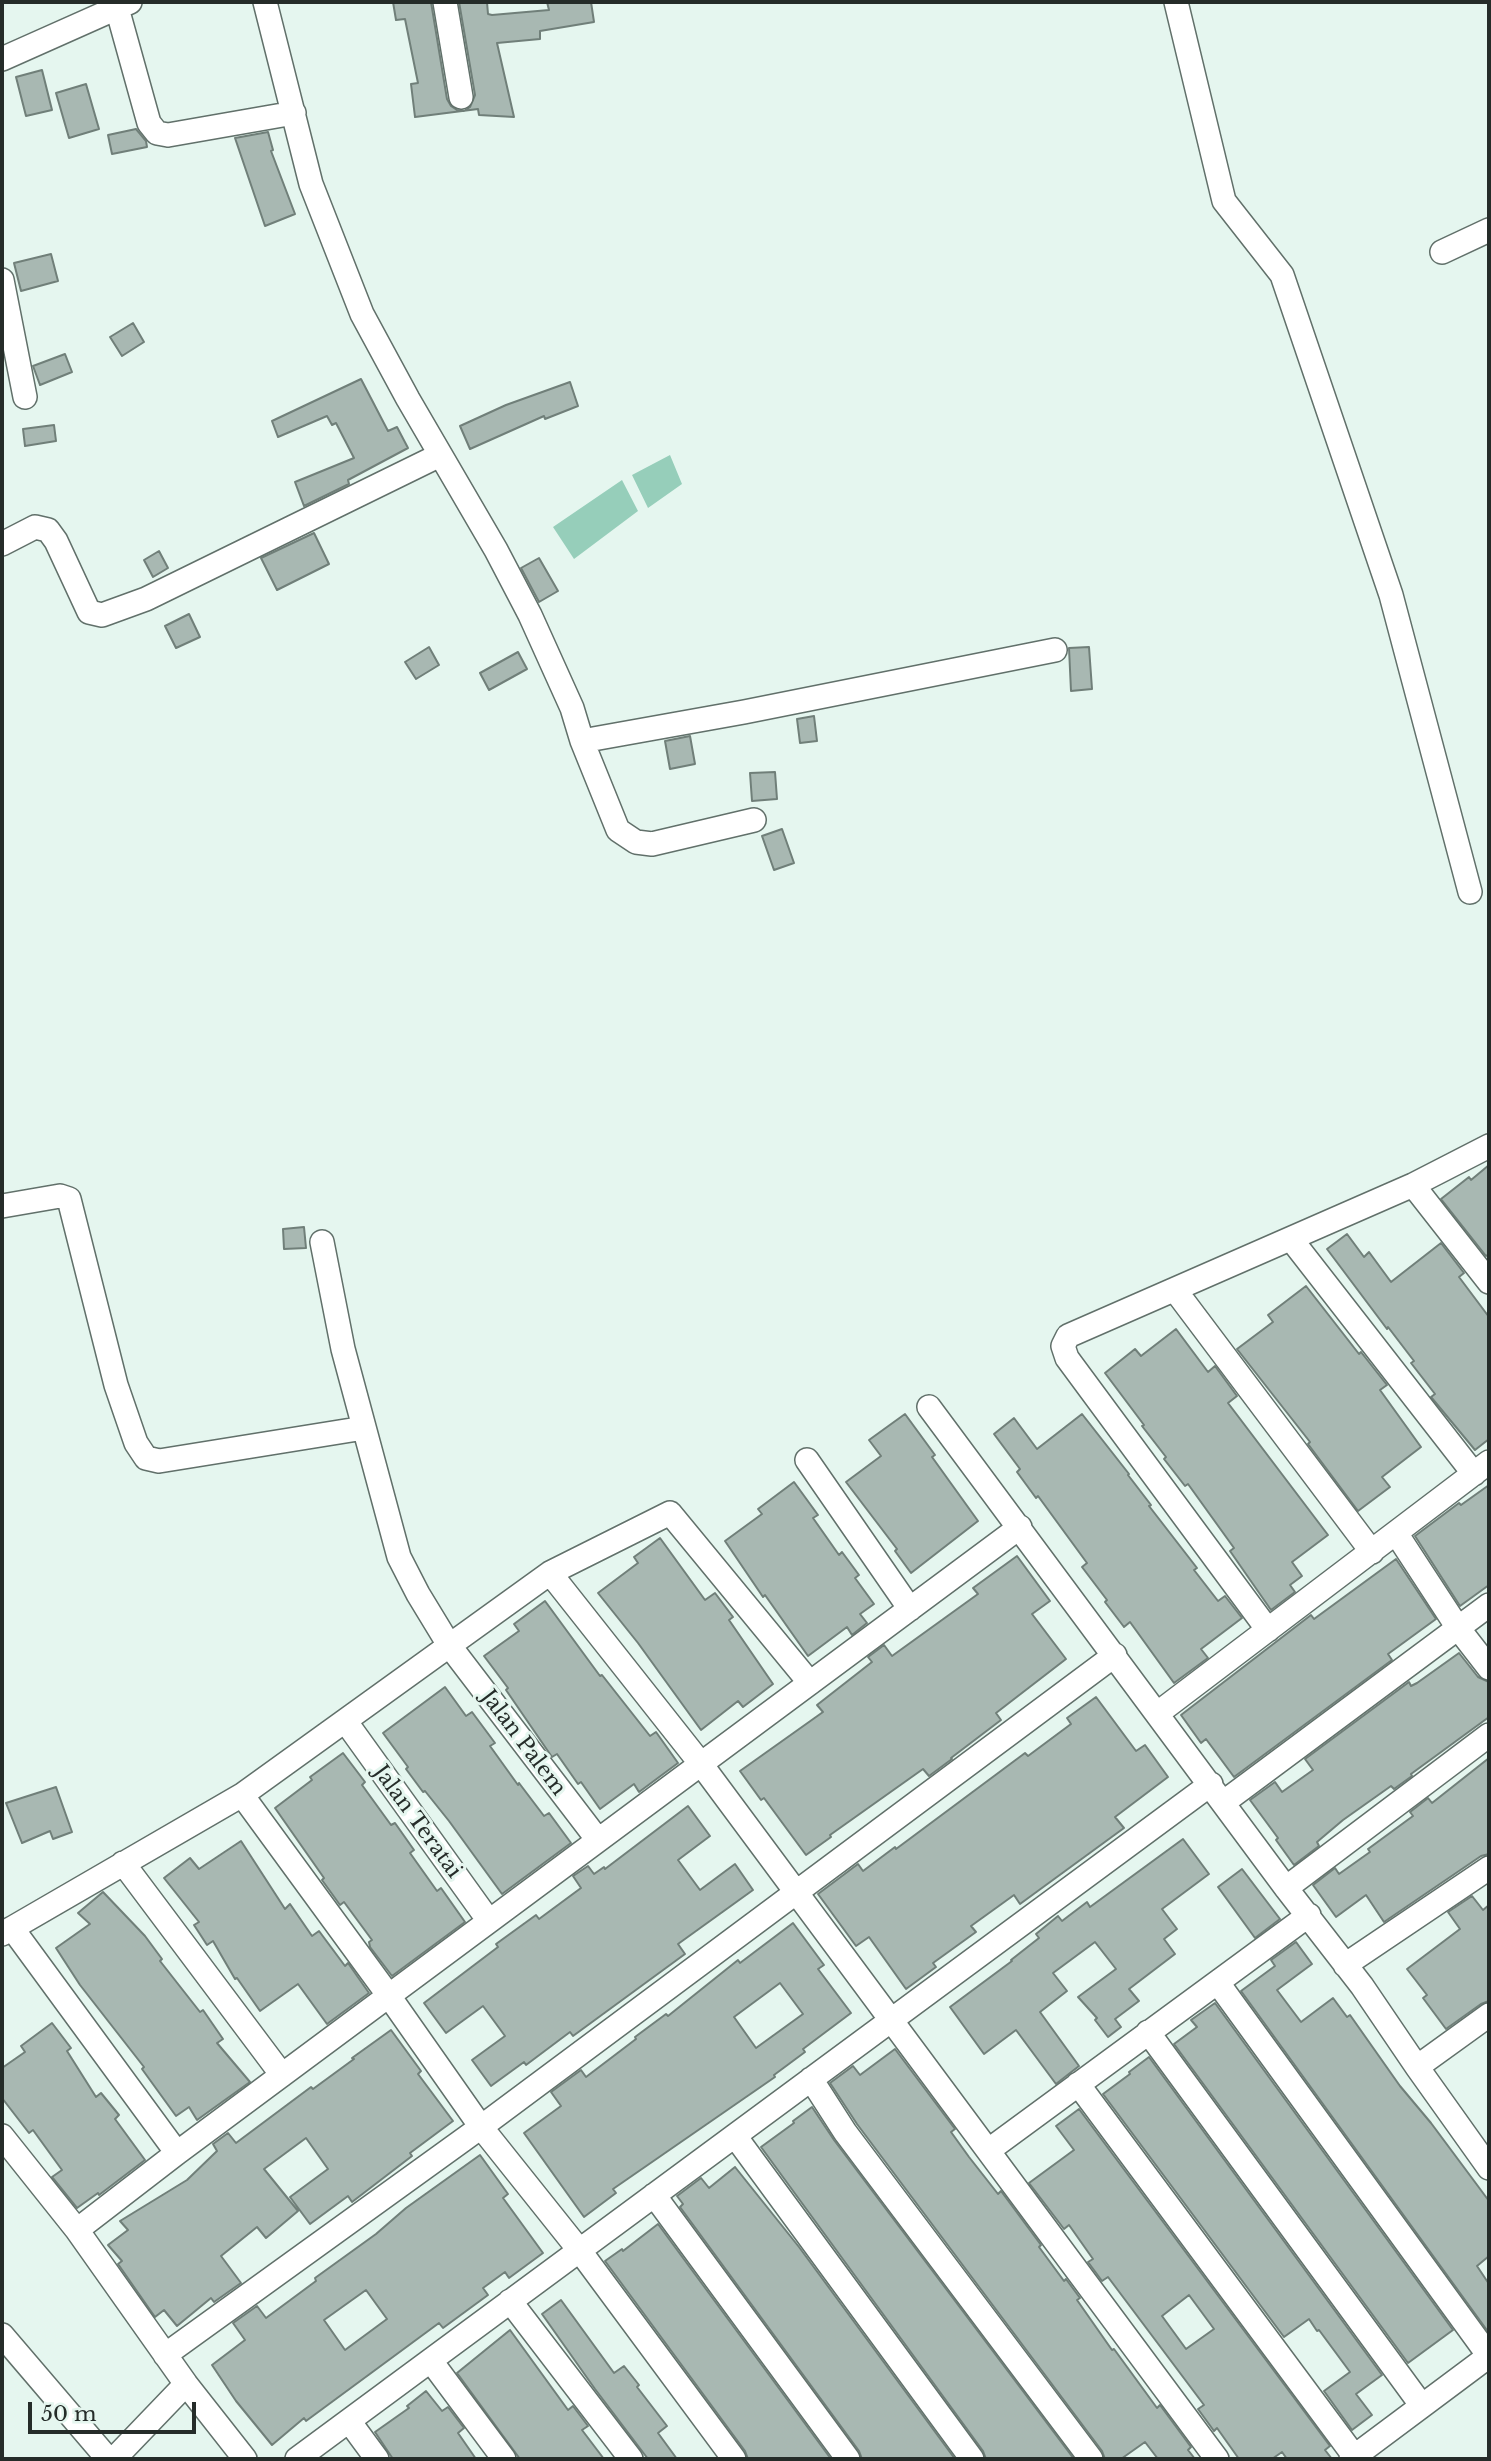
<!DOCTYPE html>
<html>
<head>
<meta charset="utf-8">
<style>
	body { margin:0 }
	#map { position:relative; width:1491px; height:2461px; overflow:hidden; background:#e5f6ef; font-family:"Libre Baskerville",serif }
	canvas { display:block }
	.frame { position:absolute; inset:0; border:4px solid #252c29; pointer-events:none }
	.scale { position:absolute; left:28px; top:2402px; width:168px; height:32px; box-sizing:border-box; border:4px solid #252c29; border-top:0; padding-left:9px; font-size:21px; line-height:24px; white-space:nowrap; color:#252c29; -webkit-text-stroke:5px #e5f6ef; paint-order:stroke }
</style>
</head>
<body>
<div id="map">
<canvas width="1491" height="2461"></canvas>
<div class="frame"></div>
<div class="scale">50 m</div>
</div>
<script>
const c = document.querySelector('canvas').getContext('2d');
c.lineJoin = 'round';
function fill(path, color) {
  c.fillStyle = color;
  c.fill(path, 'evenodd');
}
function trace(path, color, width, dash) {
  c.strokeStyle = color;
  c.lineWidth = width;
  c.lineCap = dash ? 'butt' : 'round';
  c.setLineDash(dash || []);
  c.stroke(path);
}
function label(font, color, halo, rows, align = 'center') {
  c.font = font + ' "Libre Baskerville",serif';
  c.lineWidth = 6;
  c.setLineDash([]);
  c.textBaseline = 'middle';
  c.strokeStyle = halo;
  c.fillStyle = color;
  for (const [text, x, y, turn = 0] of rows) {
    c.save();
    c.translate(x, y);
    c.rotate((+turn || 0) * Math.PI / 180);
    c.textAlign = isNaN(turn) ? turn : align;
    if (halo) c.strokeText(text, 0, 0);
    c.fillText(text, 0, 0);
    c.restore();
  }
}
const water = new Path2D(`
	M670 455 682 484 648 508 632 475Z
	M622 480 638 511 574 559 553 527Z`);
const building = new Path2D(`
	M393 2H431L447 99 451 106 457 110 464 111 470 107 475 95 459 2H487L488 14 492 15 549 10 547 2H591L594 22 540 31V39L497 43 514 117 479 115 478 109 415 117 411 84 418 83 405 19 396 20Z
	M42 70 52 110 26 116 16 77Z
	M86 84 99 129 69 138 56 93Z
	M136 129 146 141 147 147 112 154 108 135Z
	M268 132 273 150 271 151 295 214 265 226 235 138Z
	M51 254 58 281 21 291 14 263Z
	M133 323 144 342 122 356 110 337Z
	M65 354 72 372 40 385 33 366Z
	M361 379 388 431 397 427 408 448 348 480 349 484 304 506 295 482 354 458 336 423 332 425 327 416 278 437 272 421Z
	M570 382 578 406 545 419 544 416 470 449 460 426 506 405Z
	M54 425 56 441 25 446 23 429Z
	M314 533 329 564 277 590 261 558Z
	M159 551 168 568 153 577 144 560Z
	M539 558 558 591 539 602 521 568Z
	M189 614 200 637 176 648 165 626Z
	M429 647 439 665 416 679 405 662Z
	M1089 647 1092 689 1071 691 1069 648Z
	M518 652 527 669 489 690 480 673Z
	M814 716 817 741 800 743 797 719Z
	M690 736 695 764 670 769 665 741Z
	M775 772 777 799 752 801 750 773Z
	M782 829 794 863 774 870 762 836Z
	M1489 1165V1254L1486 1256 1441 1199 1469 1177 1471 1180Z
	M304 1227 306 1248 284 1249 283 1229Z
	M1347 1234 1364 1257 1369 1252 1391 1282 1441 1243 1464 1273 1459 1277 1489 1317V1439L1475 1450 1431 1397 1435 1394 1411 1363 1414 1361 1388 1327 1387 1329 1327 1249Z
	M1306 1286 1359 1354 1361 1352 1387 1385 1380 1390 1421 1447 1382 1477 1390 1487 1358 1511 1308 1444 1310 1442 1237 1349 1273 1322 1268 1315Z
	M1176 1329 1208 1372 1215 1366 1237 1396 1228 1403 1328 1535 1292 1562 1302 1576 1290 1585 1295 1592 1271 1610 1230 1551 1234 1548 1188 1484 1185 1486 1164 1459 1166 1457 1142 1426 1144 1425 1105 1373 1135 1349 1141 1356Z
	M905 1414 935 1455 932 1457 978 1521 911 1573 895 1551 897 1549 846 1482 881 1456 869 1440Z
	M1082 1414 1129 1474 1128 1475 1151 1505 1149 1506 1197 1568 1194 1570 1218 1601 1225 1596 1242 1618 1201 1649 1208 1658 1174 1683 1130 1622 1124 1627 1105 1602 1107 1600 1082 1567 1087 1563 1038 1496 1036 1498 1017 1472 1020 1469 994 1434 1014 1418 1037 1449Z
	M794 1482 818 1515 813 1518 839 1555 842 1552 859 1575 855 1578 874 1604 860 1614 867 1623 852 1635 847 1627 808 1656 765 1595 763 1597 725 1541 762 1514 758 1509Z
	M1489 1485V1585L1460 1606 1415 1536 1459 1503 1461 1505Z
	M660 1538 705 1600 715 1593 733 1617 729 1620 773 1684 743 1707 738 1701 701 1730 638 1643 598 1593 638 1563 634 1557Z
	M1017 1556 1050 1601 1032 1614 1066 1659 996 1713 1001 1720 951 1758 952 1759 929 1776 923 1769 830 1835 831 1837 806 1855 764 1798 761 1800 740 1771 823 1712 817 1705 872 1662 868 1657 884 1645 892 1656 978 1594 973 1588Z
	M1396 1559 1436 1619 1388 1654 1392 1660 1234 1777 1206 1739 1201 1743 1181 1715 1311 1615 1314 1619Z
	M545 1601 600 1676 602 1675 650 1736 656 1732 678 1763 639 1792 634 1784 600 1809 581 1782 578 1784 557 1754 552 1757 506 1690 508 1688 484 1656 519 1631 514 1624Z
	M1459 1653 1478 1677 1489 1682V1717L1411 1774 1412 1776 1394 1789 1391 1786 1343 1820 1317 1842 1319 1846 1294 1865 1276 1840 1278 1838 1250 1800 1275 1782 1282 1792 1313 1770 1305 1759 1409 1682 1411 1686 1417 1683Z
	M445 1687 466 1716 472 1712 495 1743 490 1746 518 1785 519 1783 544 1816 549 1813 571 1843 502 1894 449 1821 425 1791 423 1792 406 1769 408 1767 383 1733Z
	M1096 1697 1136 1751 1145 1745 1168 1777 1115 1817 1124 1828 1020 1904 1014 1895 971 1926 976 1932 933 1963 936 1967 906 1989 869 1937 856 1946 818 1894 858 1864 863 1871 895 1847 896 1849 1025 1753 1028 1756 1071 1724 1067 1718Z
	M343 1753 365 1782 362 1785 391 1825 395 1823 414 1850 410 1853 437 1891 441 1888 465 1922 392 1976 370 1947 369 1942 372 1940 344 1902 340 1905 322 1880 324 1878 275 1808 312 1780 310 1777Z
	M1489 1758V1854L1481 1856 1384 1922 1366 1895 1336 1917 1313 1885 1335 1868 1339 1874 1370 1852 1368 1849 1413 1816 1410 1812 1428 1798 1432 1803Z
	M56 1787 72 1832 53 1839 50 1831 22 1843 6 1803Z
	M688 1806 710 1836 678 1860 700 1890 735 1864 753 1890 678 1944 685 1954 573 2036 570 2032 526 2065 524 2062 491 2086 472 2060 505 2036 483 2006 446 2033 424 2003 498 1947 496 1944 536 1915 539 1919 581 1888 573 1876 588 1866 594 1874 604 1867 605 1869Z
	M1183 1839 1209 1874 1162 1909 1177 1929 1164 1939 1175 1954 1129 1989 1139 2001 1115 2019 1121 2027 1108 2037 1095 2020 1097 2018 1078 1997 1116 1969 1095 1942 1053 1973 1067 1991 1040 2012 1079 2066 1056 2084 1016 2030 984 2054 950 2007 1012 1961 1011 1960 1039 1938 1036 1934 1058 1916 1062 1921 1087 1902 1090 1907Z
	M241 1841 285 1909 290 1904 312 1936 319 1931 345 1966 348 1963 369 1993 327 2024 298 1984 260 2011 237 1978 235 1979 213 1941 207 1945 194 1925 199 1922 164 1878 190 1858 199 1869Z
	M1242 1869 1280 1919 1255 1938 1218 1887Z
	M103 1892 145 1936 162 1959 160 1961 200 2012 203 2010 223 2039 217 2043 250 2082 197 2120 189 2107 176 2116 142 2069 144 2067 80 1985 56 1948 90 1924 78 1913Z
	M1472 1896 1483 1910 1489 1905V2001L1481 2004 1446 2029 1423 1998 1427 1995 1407 1969 1460 1929 1448 1912Z
	M793 1923 824 1965 818 1969 851 2013 803 2049 805 2052 774 2075 775 2077 613 2189 616 2193 584 2217 524 2133 561 2106 551 2092 581 2070 586 2077 636 2039 635 2037 666 2014 668 2016 738 1960 740 1963ZM780 1983 803 2014 756 2048 734 2017Z
	M1296 1942 1312 1964 1277 1990 1301 2022 1333 1998 1347 2017 1350 2015 1400 2086 1431 2123 1489 2201V2256L1477 2266 1489 2284V2333L1241 1991 1275 1966 1271 1960Z
	M1215 2003 1453 2330 1408 2363 1174 2044 1197 2027 1191 2020Z
	M52 2023 71 2048 67 2051 96 2097 101 2093 119 2115 115 2119 145 2160 99 2195 98 2193 77 2208 52 2177 62 2170 33 2130 29 2133 2 2098V2068L25 2052 21 2046Z
	M391 2030 421 2071 418 2074 453 2121 410 2153 412 2156 352 2202 348 2196 310 2224 290 2197 328 2169 306 2138 264 2169 298 2211 266 2238 257 2227 221 2256 241 2283 214 2302 211 2298 177 2326 164 2310 155 2317 118 2264 122 2261 108 2245 128 2230 120 2221 187 2180 217 2151 213 2144 228 2133 236 2143 311 2087 313 2089 354 2059 352 2058Z
	M895 2049 955 2129 951 2132 969 2157 998 2194 1001 2191 1041 2245 1039 2247 1064 2281 1066 2279 1080 2298 1077 2300 1112 2350 1114 2349 1157 2408 1160 2405 1191 2447 1188 2450 1195 2459H1158L1145 2442 1121 2459H1105L1102 2451 857 2124 830 2083 853 2066 860 2075Z
	M1149 2057 1382 2375 1356 2394 1372 2415 1352 2430 1324 2391 1350 2372 1319 2330 1317 2331 1309 2319 1284 2337 1103 2094 1130 2074 1129 2072Z
	M812 2107 834 2140 1074 2459H986L983 2451 761 2147 794 2123 793 2121Z
	M1079 2109 1330 2446 1325 2450 1332 2459H1287L1282 2452 1272 2459H1239L1217 2428 1214 2431 1198 2409 1204 2405 1108 2277 1102 2281 1088 2262 1093 2259 1069 2225 1064 2229 1029 2183 1074 2150 1056 2126ZM1189 2295 1214 2329 1186 2349 1162 2316Z
	M480 2155 508 2194 503 2198 543 2253 509 2278 505 2272 483 2288 488 2295 443 2328 439 2323 306 2421 304 2418 272 2445 236 2401 212 2365 245 2340 233 2323 257 2306 266 2318 316 2281 315 2278 376 2234 406 2208ZM366 2290 387 2319 345 2350 324 2320Z
	M735 2167 799 2247 955 2459H862L859 2451 680 2207 683 2204 677 2196 701 2178 709 2188Z
	M658 2224 831 2459H748L745 2451 605 2261 622 2249 623 2251Z
	M561 2300 614 2373 624 2366 639 2385 637 2387 667 2426 658 2433 677 2459H648L595 2389 542 2314Z
	M510 2330 568 2410 573 2406 588 2426 582 2430 604 2459H520L457 2373Z
	M426 2391 442 2411 448 2407 464 2428 458 2433 476 2459H393L375 2432 409 2408 407 2406Z`);
const minor = new Path2D(`
	M265 2 311 184 362 314 408 399 496 550 530 615 572 708 582 741 618 830 636 842 652 844 754 820
	M445 2 461 97
	M1176 2 1224 201 1282 275 1391 595 1470 892
	M117 8 149 123 157 133 168 135 294 113
	M2 59 130 2
	M1442 252 1489 230
	M2 280 25 397
	M2 544 35 527 48 530 56 541 89 612 102 615 146 599 440 455
	M582 741 744 712 1055 650
	M1413 1185 1489 1282
	M2 1206 60 1196 69 1199 116 1385 136 1443 146 1458 159 1461 364 1428
	M1291 1239 1474 1474
	M322 1242 343 1349 399 1557 418 1594 449 1645 598 1840
	M1175 1290 1372 1552
	M929 1407 1286 1888 1362 1986 1417 2067 1489 2168
	M807 1460 910 1609
	M1396 1533 1458 1628 1489 1668
	M550 1573 701 1764 1217 2459
	M1268 1630 1067 1358 1063 1346 1068 1336 1413 1185 1489 1146
	M1158 1713 1489 1462
	M346 1722 489 1921
	M242 1795 389 1996 481 2127 580 2251 734 2459
	M1224 1802 1489 1605
	M123 1863 282 2075
	M1286 1888 1489 1735
	M12 1928 177 2153
	M2 1934 242 1795 550 1573 670 1513 810 1683
	M1345 1965 1489 1868
	M1218 1983 1489 2356
	M1148 2032 1422 2406
	M1417 2067 1489 2015
	M811 2079 845 2132 1091 2459
	M1078 2084 1355 2457
	M2 2136 77 2230 186 2384 245 2459
	M735 2136 972 2459
	M989 2150 1309 1915
	M654 2195 848 2459
	M77 2230 177 2153 1020 1527
	M510 2301 631 2459
	M2 2335 108 2459
	M165 2355 481 2127 1115 1655
	M431 2361 504 2459
	M349 2421 377 2459
	M114 2459 186 2384
	M297 2459 1211 1784
	M1351 2459 1489 2356`);
const streetNames = [
	["Jalan Palem",523,1743,53],
	["Jalan Teratai",417,1822,54]
];
fill(water, '#96ceba');
fill(building, '#a8b8b2');
trace(building, '#707f79', 2);
trace(minor, '#61706a', 26);
trace(minor, '#fff', 23);
label('21px', '#252c29', '#e5f6ef', streetNames);
</script>
</body>
</html>
